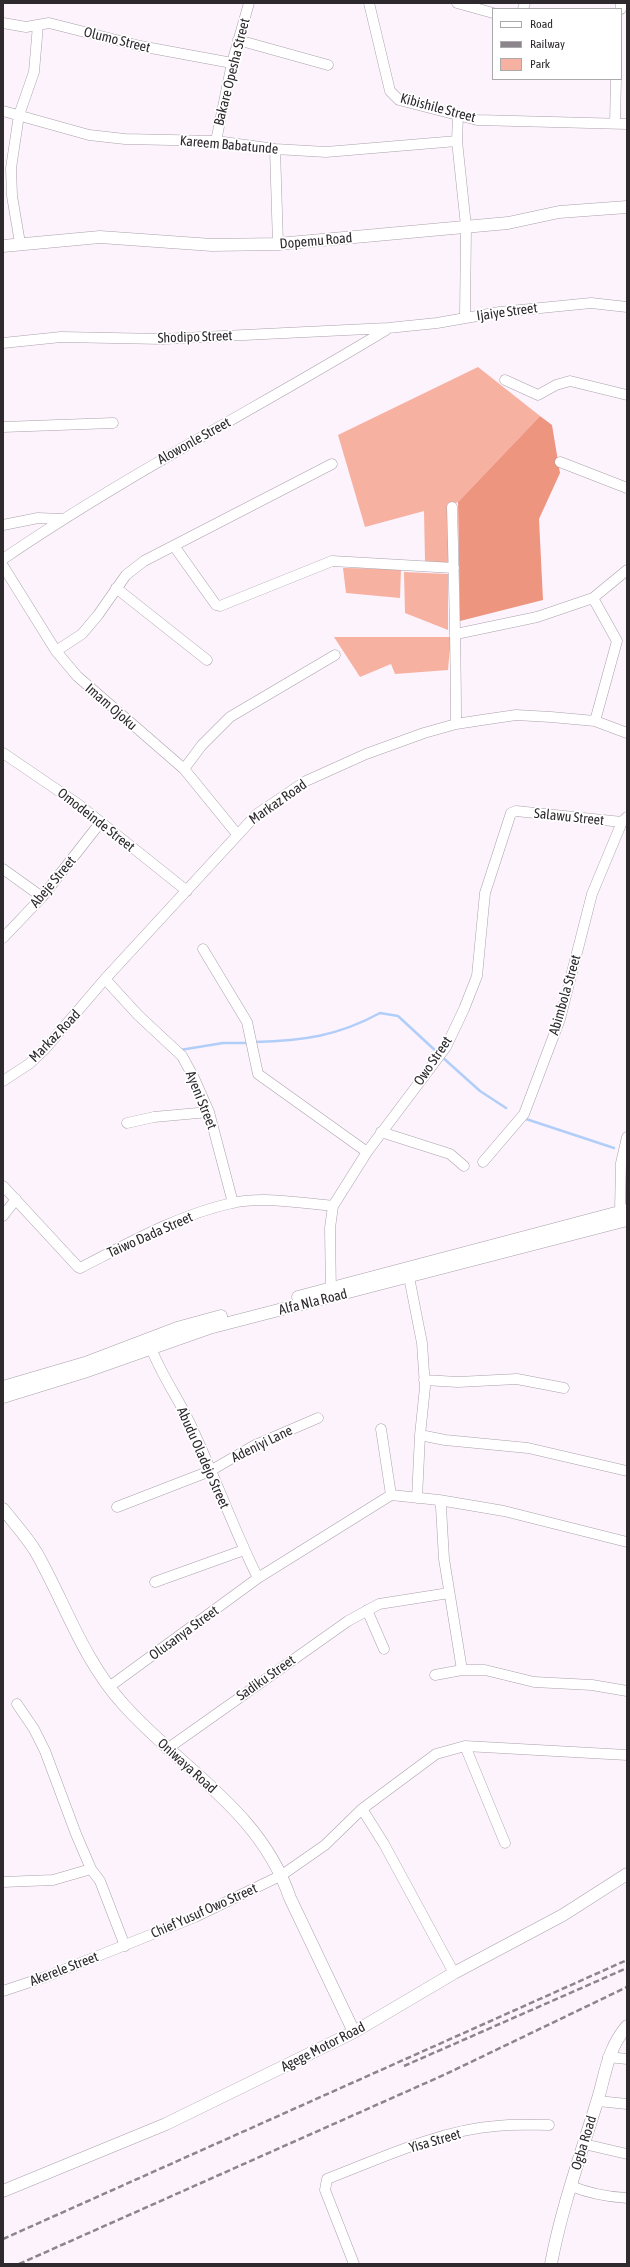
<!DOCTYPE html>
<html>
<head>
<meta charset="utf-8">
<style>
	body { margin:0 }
	#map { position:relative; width:630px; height:2267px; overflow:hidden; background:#fdf3fd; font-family:"Asap Condensed",sans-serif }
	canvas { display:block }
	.frame { position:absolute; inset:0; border:4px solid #2d292d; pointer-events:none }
	.legend { position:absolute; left:492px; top:8px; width:130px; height:72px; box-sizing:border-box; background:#fff; border:1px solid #aba9ab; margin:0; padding:5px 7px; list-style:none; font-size:12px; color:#2d292d }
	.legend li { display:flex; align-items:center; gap:8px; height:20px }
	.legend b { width:20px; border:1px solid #aba9ab }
</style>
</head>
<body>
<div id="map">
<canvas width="630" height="2267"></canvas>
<div class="frame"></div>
<ul class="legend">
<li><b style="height:5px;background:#fff"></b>Road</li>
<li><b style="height:5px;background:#8c858c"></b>Railway</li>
<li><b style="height:11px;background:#f7b1a1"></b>Park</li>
</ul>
</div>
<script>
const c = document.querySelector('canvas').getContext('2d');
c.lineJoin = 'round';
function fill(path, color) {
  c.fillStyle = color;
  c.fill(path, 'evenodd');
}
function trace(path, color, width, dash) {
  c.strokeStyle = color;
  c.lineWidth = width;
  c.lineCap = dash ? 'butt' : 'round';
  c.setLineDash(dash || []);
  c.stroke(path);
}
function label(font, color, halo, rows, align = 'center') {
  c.font = font + ' "Asap Condensed",sans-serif';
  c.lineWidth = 3.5;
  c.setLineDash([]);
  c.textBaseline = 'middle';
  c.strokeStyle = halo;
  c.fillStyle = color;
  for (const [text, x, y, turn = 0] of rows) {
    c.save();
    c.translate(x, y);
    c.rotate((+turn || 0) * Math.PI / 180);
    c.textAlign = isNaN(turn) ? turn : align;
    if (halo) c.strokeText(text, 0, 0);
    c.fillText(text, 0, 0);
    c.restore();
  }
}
const green = new Path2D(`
	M478 367 540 416 458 502 447 507 449 564 425 562 424 511 365 527 338 435Z
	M343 568 401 569 400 598 346 593Z
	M404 572 448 574V630L405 613Z
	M334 637H451L448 670 395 674 391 664 360 677Z`);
const forest = new Path2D(`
	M540 416 552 425 560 473 539 519 543 600 460 621 458 502Z`);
const stream = new Path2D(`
	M255 1042C302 1041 338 1036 380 1013L398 1016 438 1053
	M180 1050 223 1043H248
	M441 1056 480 1091 506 1108
	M523 1118 614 1148`);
const minor = new Path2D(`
	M369 3 390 91 399 100 477 120 627 124
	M457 3 493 13
	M523 9 525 3
	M621 9V3
	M3 23 26 27 49 23 140 46 232 63
	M238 40 328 65
	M3 111 89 135 125 139 216 141 275 149 326 152 457 141
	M458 116 457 141 466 226 465 318
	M615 123 616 79
	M216 141 232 63 249 3
	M275 149 278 244
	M20 243 12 196 11 168 19 115 34 72 38 25
	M3 343 61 337 162 339 388 328 437 323 500 312 591 303 627 307
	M505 380 538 395 556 385 570 381 627 395
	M3 427 113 423
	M560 462 627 488
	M452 507C454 580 456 651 456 724
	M3 525 38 518 62 519
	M174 546 216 605 220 606 332 561 454 568
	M3 559C126 475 259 407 386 330
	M3 566 56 651 77 676 184 769 237 834
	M116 588 207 660
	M593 598 617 641 595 721
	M456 634 537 617 593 598 627 570
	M56 651 82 634 98 615 126 575 144 561 332 464
	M3 753 78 804 187 891
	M184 769 202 745 230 717 335 655
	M3 869 42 897
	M3 938 42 897 100 823
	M203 949 247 1022 258 1074 367 1152
	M105 979 138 1015 182 1056 194 1078 209 1112 233 1203
	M3 1081 29 1064 45 1049 105 979 257 814 306 781 366 754 424 733 456 724 482 720 516 715 551 717 595 721 627 733
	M127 1123 154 1117 209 1112
	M381 1132 450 1154 464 1166
	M483 1162 524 1114 560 1019 592 894 622 822 627 817
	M3 1186 78 1267 80 1268C129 1243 178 1215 232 1203 264 1196 301 1203 333 1206
	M3 1216 16 1199
	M623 1218 620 1211 621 1163 627 1137
	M409 1277 422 1343 425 1387 420 1435 417 1498
	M331 1295 330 1228 333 1206 367 1152 446 1047 464 1009 477 976 485 893 511 813 516 811 622 822
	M149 1343C160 1374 180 1400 193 1430 216 1479 234 1530 258 1578
	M424 1380 458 1382 517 1379 564 1388
	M381 1429 391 1495
	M420 1435 445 1440 528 1448 627 1471
	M439 1500 441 1507 444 1559 462 1670
	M117 1507 210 1471 255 1445 318 1418
	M155 1582 244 1550
	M367 1610 384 1649
	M435 1675 462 1670H485L534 1682 592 1685 627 1691
	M109 1687 258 1578 391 1495 439 1500 504 1511 627 1542
	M17 1704 34 1729 45 1751 76 1834 91 1869 100 1881 125 1946
	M465 1746 505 1843
	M167 1749 348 1621 379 1604 449 1593
	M362 1809 384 1844 454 1973
	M3 1882 53 1880 91 1869
	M3 1991 48 1976 195 1917 282 1875 325 1845 362 1809 436 1754 465 1746 627 1755
	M608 2057 627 2059
	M598 2101 627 2104
	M584 2144 627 2154
	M571 2186C588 2193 608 2197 627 2198
	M354 2264 325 2190 327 2179C379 2159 440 2130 496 2126 514 2124 531 2125 549 2125`);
const major = new Path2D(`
	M3 246 100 237 212 245 278 244 508 223 559 212 627 207
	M298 1297 627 1210
	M3 1387 85 1363 177 1328 221 1316
	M3 1397 84 1372 209 1328 627 1220
	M3 1509C14 1523 27 1537 36 1552 65 1603 83 1660 123 1704 182 1770 260 1810 290 1898L354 2032
	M3 2191 166 2124 354 2032 454 1973 563 1915 627 1874
	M551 2264C561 2210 580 2157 596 2105 606 2075 606 2051 627 2026`);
const rail = new Path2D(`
	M404 2066 627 1968
	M3 2239 627 1960
	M19 2264 446 2074 627 1987`);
const streetNames = [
	["Olumo Street",117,40,14],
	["Bakare Opesha Street",232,72,-76],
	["Kibishile Street",438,108,15],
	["Kareem Babatunde",229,145,5],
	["Dopemu Road",316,241,-5],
	["Ijaiye Street",507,312,-8],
	["Shodipo Street",195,337,-2],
	["Alowonle Street",194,441,-29],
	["Imam Ojoku",111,707,41],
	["Markaz Road",278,802,-35],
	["Salawu Street",569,817,6],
	["Omodeinde Street",96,820,38],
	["Abeje Street",53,882,-50],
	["Abimbola Street",565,995,-74],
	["Markaz Road",55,1036,-46],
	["Owo Street",433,1061,-56],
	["Ayeni Street",201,1100,68],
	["Taiwo Dada Street",150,1235,-24],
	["Alfa Nla Road",313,1302,-14],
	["Adeniyi Lane",262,1444,-26],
	["Abudu Oladejo Street",203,1458,66],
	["Olusanya Street",184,1633,-36],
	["Sadiku Street",266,1678,-35],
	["Oniwaya Road",187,1766,42],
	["Chief Yusuf Owo Street",204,1911,-24],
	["Akerele Street",64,1969,-21],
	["Agege Motor Road",323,2047,-27],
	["Yisa Street",435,2141,-16],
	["Ogba Road",584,2143,-73]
];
fill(green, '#f7b1a1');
fill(forest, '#ee9580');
trace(stream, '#b1cef9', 2.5);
trace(minor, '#aaa1aa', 11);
trace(major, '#aaa1aa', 13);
trace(minor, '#fff', 10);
trace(major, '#fff', 12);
trace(rail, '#8c858c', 2.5, [6, 3]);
label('14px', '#2d292d', '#fff', streetNames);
</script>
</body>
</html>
